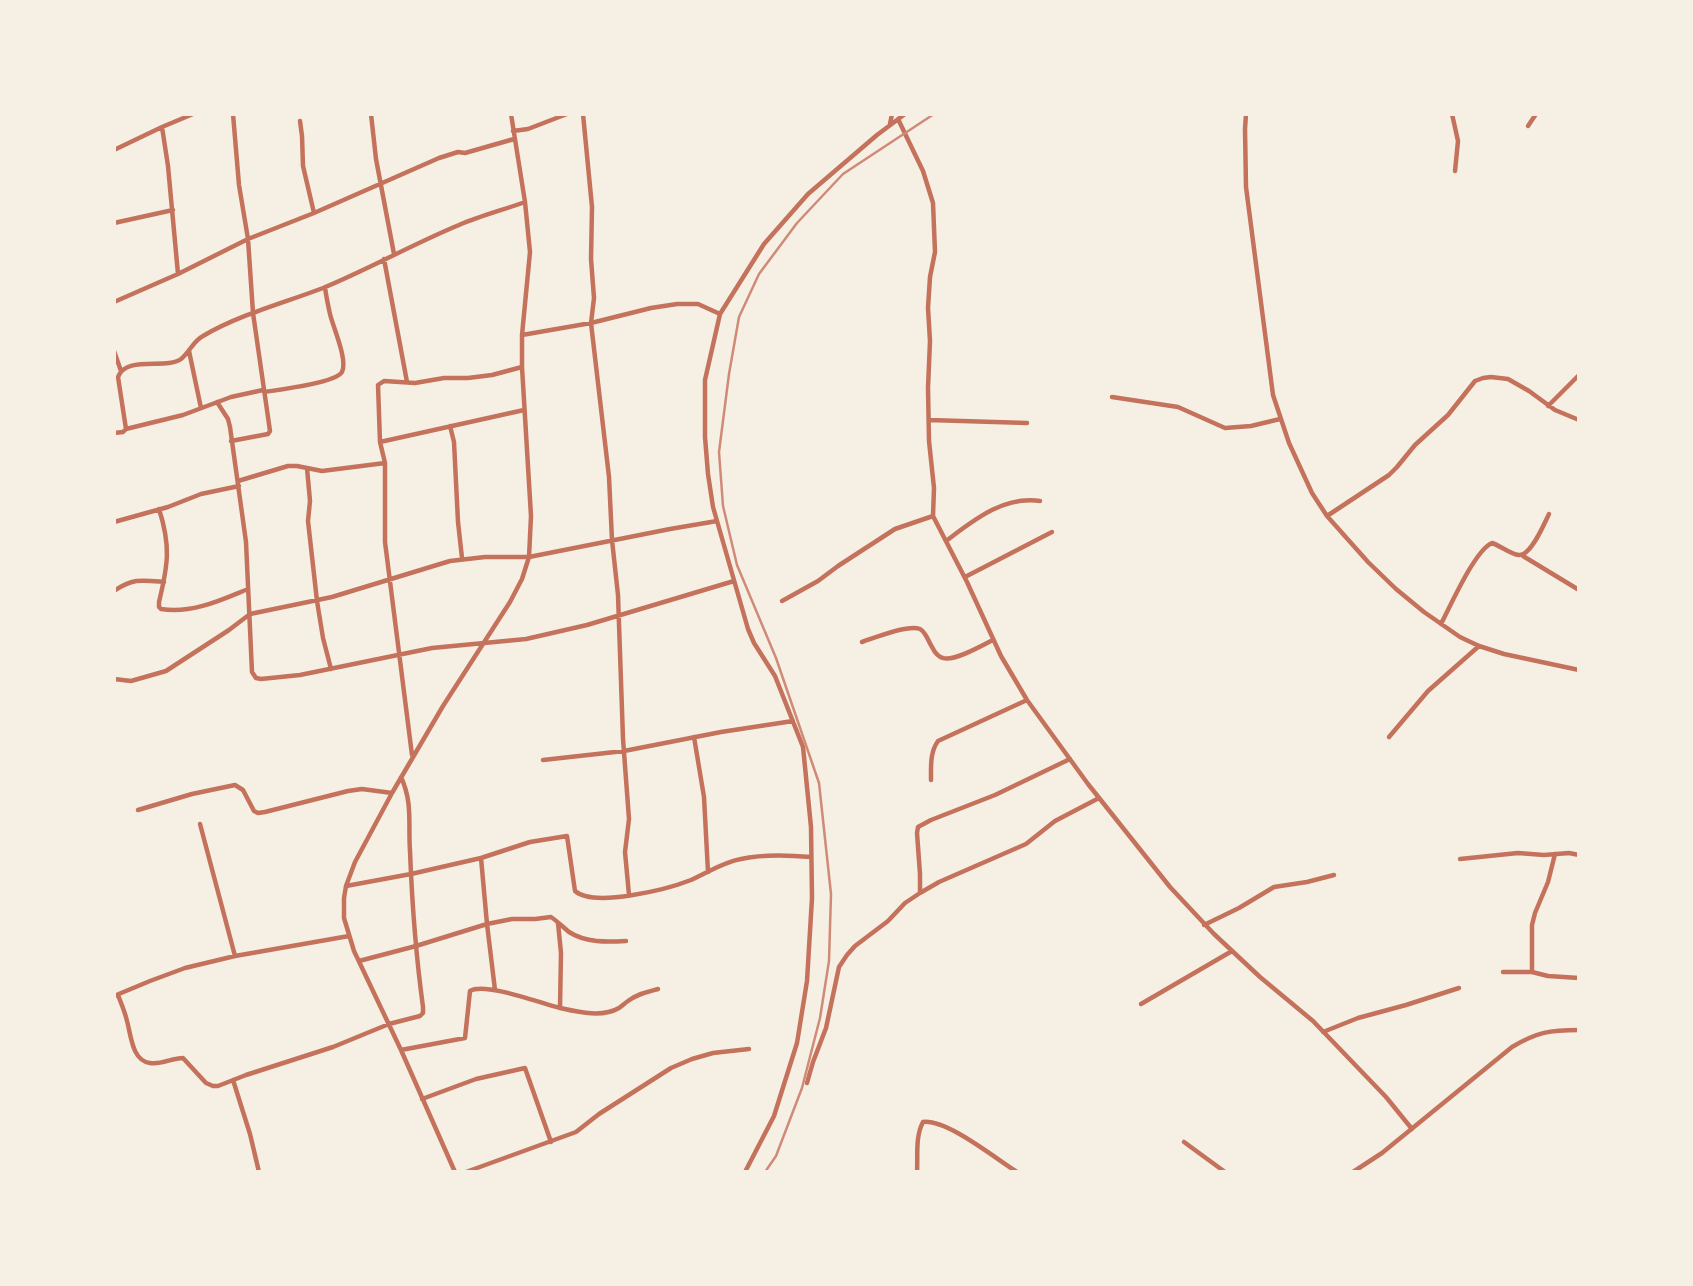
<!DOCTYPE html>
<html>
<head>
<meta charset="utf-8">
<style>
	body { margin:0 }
	#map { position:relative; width:1693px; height:1286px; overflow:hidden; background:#f6efe4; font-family:Roboto,sans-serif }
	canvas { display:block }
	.frame { position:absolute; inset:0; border:116px solid #f6efe4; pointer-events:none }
</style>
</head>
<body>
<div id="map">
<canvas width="1693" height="1286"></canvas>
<div class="frame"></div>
</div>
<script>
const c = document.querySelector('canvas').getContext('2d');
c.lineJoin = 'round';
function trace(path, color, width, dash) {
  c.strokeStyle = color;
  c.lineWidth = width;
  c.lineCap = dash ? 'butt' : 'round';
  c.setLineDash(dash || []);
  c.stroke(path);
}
const minor = new Path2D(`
	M371 114 376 159 394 254
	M583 114 592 207 591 259 594 298 591 323 609 477 612 540 618 595 623 739 629 819 625 852 629 895
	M1246 114 1245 129 1246 187 1273 395 1289 443 1312 493 1327 516 1368 562 1396 589 1424 612 1460 637 1479 646 1504 654 1579 670
	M1452 114 1458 141 1455 171
	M898 119 923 171 933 203 935 252 930 277 928 308 930 341 928 388 929 441 934 488 933 516 967 582 1001 656 1027 700 1088 784 1170 887 1214 934 1260 977 1313 1021 1386 1097 1412 1129
	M300 121 302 136 303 166 314 213
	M890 124 892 114
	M1528 126 1536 114
	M162 127 168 166 178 274
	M513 131 528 129 567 114
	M114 150 162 127 193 114
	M114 223 173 210
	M384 259 407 382
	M114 302 178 274 248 239 314 213 439 158 458 152 465 153 514 139
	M522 335 591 323 651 308 677 304H698L720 314
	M114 351 121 371
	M189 351 201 408
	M264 392C277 390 336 383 342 372 348 360 333 327 330 314 328 305 326 296 325 287
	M1112 397 1178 407 1225 428 1251 426 1280 419
	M217 402 228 419 230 427 246 542 252 672 256 678 261 679 300 675 432 648 526 639 587 625 734 581
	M1548 406 1579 375
	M929 420 1027 423
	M450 426 454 442 458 522 462 558
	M126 429 183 415 231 397 263 390
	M114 433 123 432 126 429 118 377C126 355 166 370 181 359 190 352 193 341 203 336 238 315 284 303 323 288 369 269 413 244 459 225 480 216 503 210 525 202
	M231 441 268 434 270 431 253 313 248 239 239 185 233 114
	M380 442 524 410
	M307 468 310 501 308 521 317 601 323 638 331 669
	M238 481 288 466H297L322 471 385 463
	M159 509C171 546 168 565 159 602V607L161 609C192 614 221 600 248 589
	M1327 516 1389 475 1397 467 1415 445 1448 415 1475 381 1483 378 1491 377 1508 379 1529 391 1555 410 1579 420
	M114 522 168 507 201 494 239 486
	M946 541C974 520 1003 496 1040 501
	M1523 556 1579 590
	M965 577 1052 532
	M114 591C133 578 142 580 164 582
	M782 601 818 581 838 566 895 529 933 516
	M1441 624C1451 605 1475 550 1492 543 1501 546 1510 554 1519 555 1531 556 1544 524 1549 514
	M862 642C874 638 908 624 920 629 926 632 928 641 932 647 934 651 938 657 943 658 954 662 983 645 993 640
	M114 679 131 681 166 671 229 630 250 614 332 597 450 561 485 557H529L670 529 717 521
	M694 737 704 797 708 872
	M1389 737 1428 691 1479 646
	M412 755 385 542V463L380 442 378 385 384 381 415 383 444 378H468L492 375 522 367
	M543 760 624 751 721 732 793 721
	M931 780C931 766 930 752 938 741L1027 700
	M138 810 192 794 235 785 243 790 254 811 258 813 265 812 348 791 362 789 392 793
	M200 824 235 956
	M481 858 487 924 495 990
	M1460 859 1518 853 1544 855 1569 853 1579 855
	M346 886 411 874 481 858 530 842 567 836 575 891C594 908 668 889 691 880 707 873 723 862 741 859 763 854 788 855 811 857
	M920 893V874L917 833 918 827 931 820 995 795 1070 759
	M558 923 561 953 560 1008
	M1204 925 1239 908 1274 887 1307 882 1334 875
	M359 961 416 946 487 924 512 919H535L551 917C557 921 563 927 569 932 586 943 607 942 626 941
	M1503 972H1532L1548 976 1579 978
	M1532 972V925L1535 913 1548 882 1555 854
	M118 995C121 1003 125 1012 127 1021 131 1035 132 1061 150 1063 161 1065 172 1058 183 1058L206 1083 213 1086H218L246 1075 333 1047 389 1024 420 1016 423 1013V1007C416 956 412 903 410 851 408 824 413 803 401 777
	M114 996 150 981 185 968 235 956 349 936
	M1141 1004 1232 951
	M1323 1032 1358 1018 1406 1005 1459 988
	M401 1050 465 1038 470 991C485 982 540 1003 560 1008 578 1012 602 1018 619 1008 622 1006 625 1003 628 1001 637 994 647 992 658 989
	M233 1080 250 1134 259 1172
	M807 1083 813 1062 826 1028 839 967 847 955 855 946 888 921 905 903 920 893 939 882 1026 844 1055 821 1099 798
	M422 1099 476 1079 525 1068 551 1142
	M1184 1142 1225 1172
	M455 1172 401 1050 354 951 344 918V898L346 886 355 862 392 793 443 706 510 602 522 579 529 557 531 516 522 367V335L530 252 525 202 511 114
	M466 1172 576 1132 599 1114 671 1068 692 1059 713 1053 749 1049
	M745 1172 774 1116 797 1043 807 981 812 898 811 827 803 747 775 676 754 643 748 629 713 507 708 474 705 437V380L720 314 764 244 808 194 877 135 905 114
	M917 1172C918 1156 915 1137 923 1122 947 1119 996 1159 1017 1172
	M1353 1172 1382 1153 1512 1047C1537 1032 1550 1030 1579 1030`);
const rail = new Path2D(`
	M765 1172 776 1156 802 1088 820 1018 829 961 831 894 819 783 776 658 737 565 723 506 719 452 729 374 739 317 759 274 797 223 843 174 934 114`);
trace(minor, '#c5725c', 4.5);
trace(rail, '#cf8b77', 2.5);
</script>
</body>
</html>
